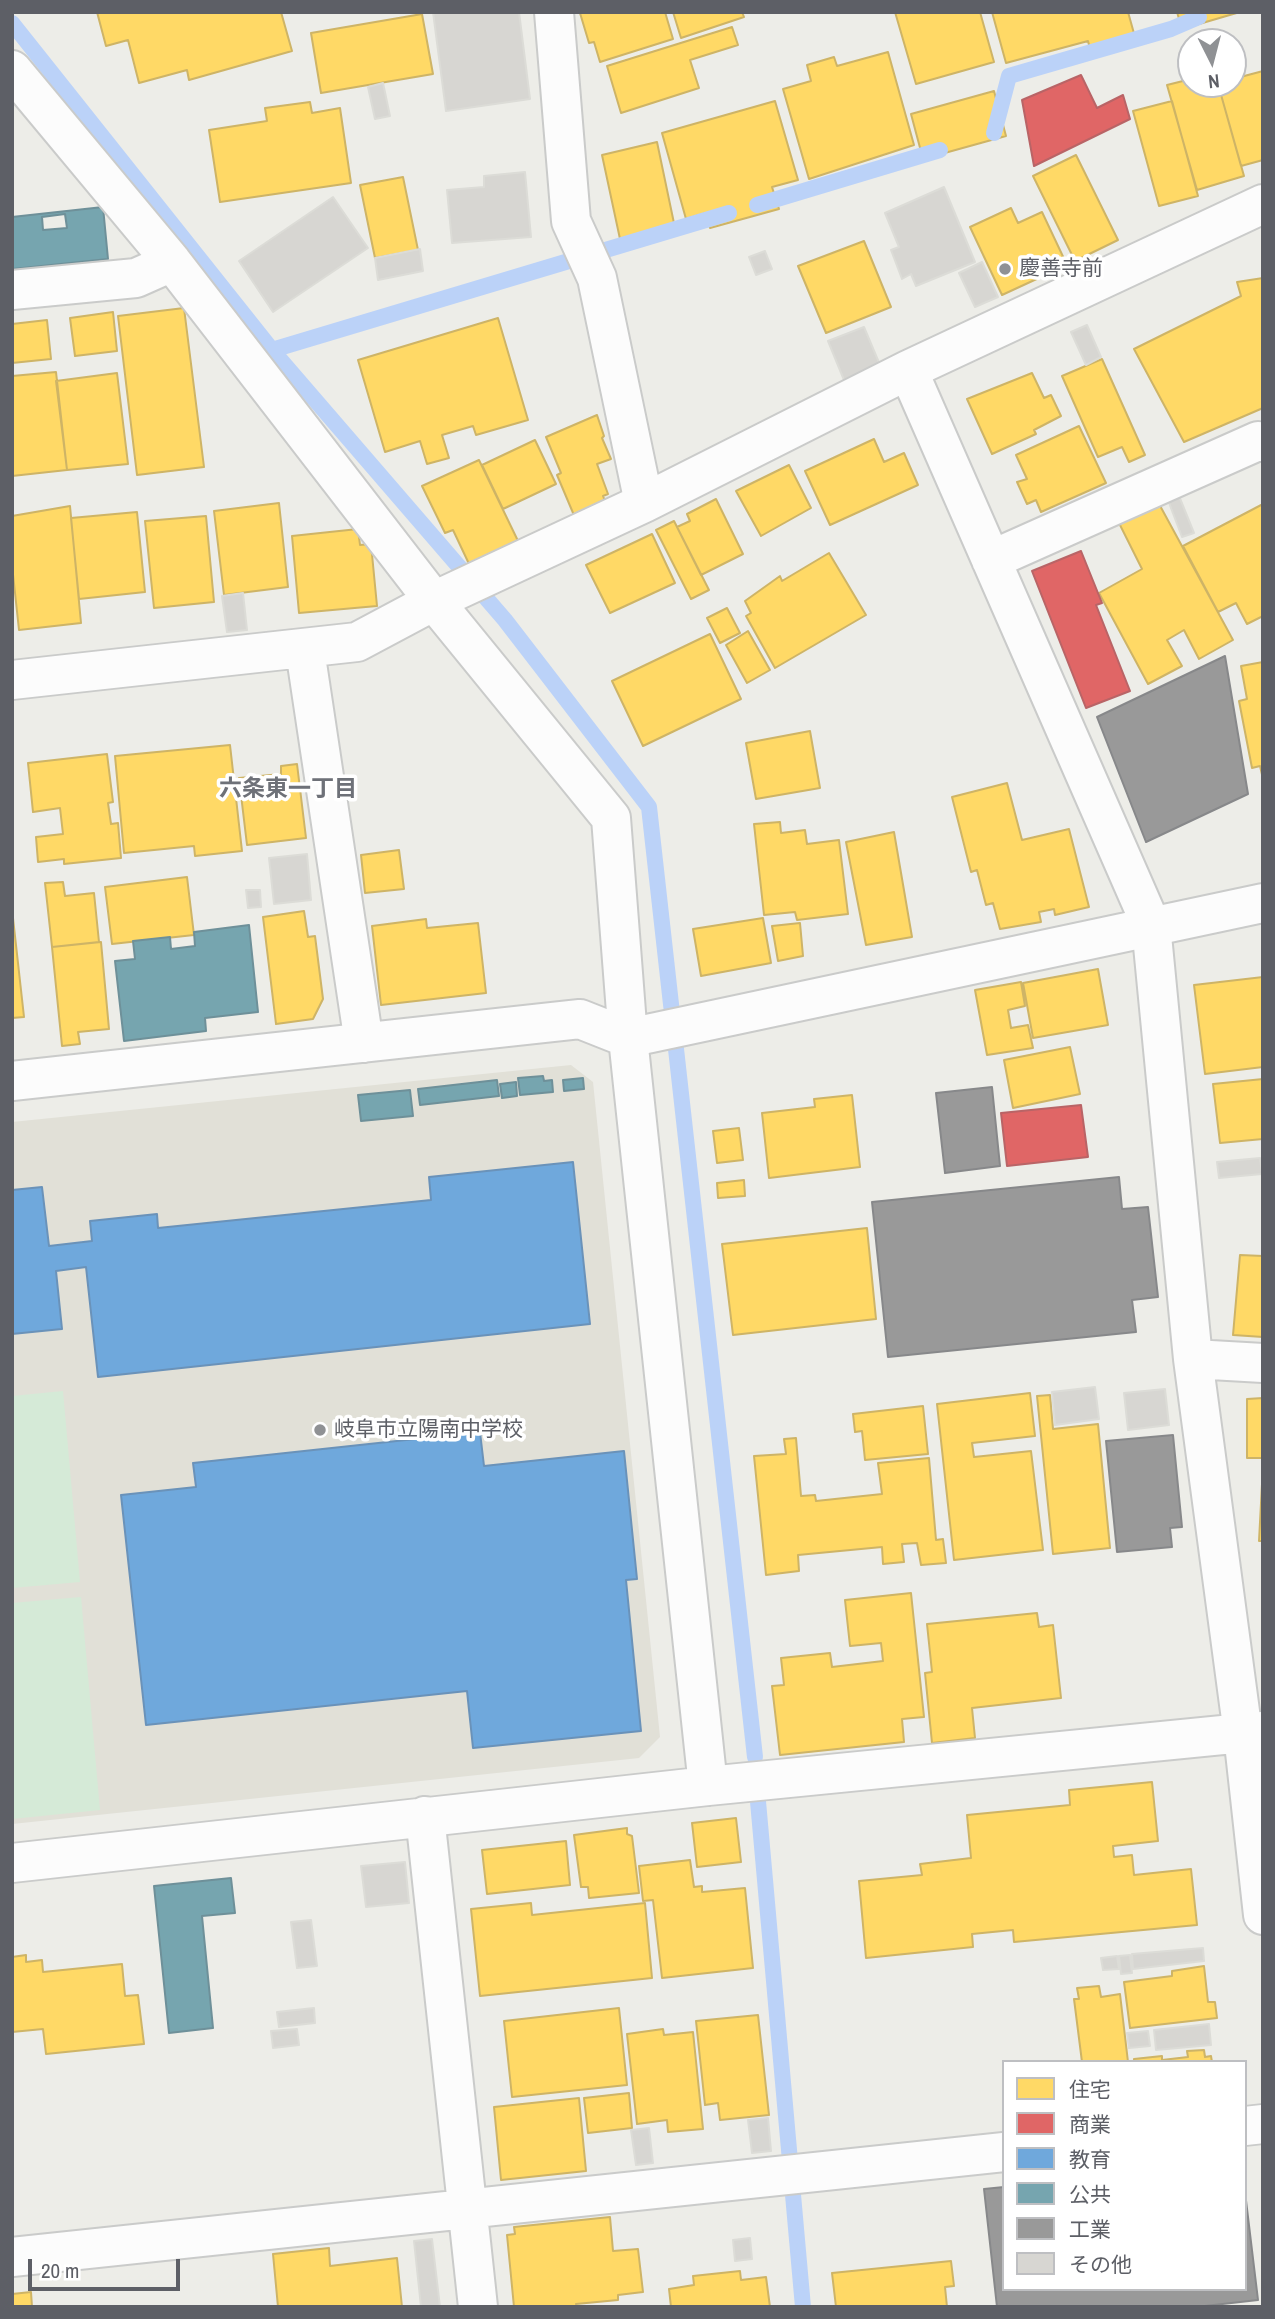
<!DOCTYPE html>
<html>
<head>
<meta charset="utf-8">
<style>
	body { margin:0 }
	#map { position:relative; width:1275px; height:2319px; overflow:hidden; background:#edede8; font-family:"Archivo Narrow","Noto Sans JP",sans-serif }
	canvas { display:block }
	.frame { position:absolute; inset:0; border:14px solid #5d5f66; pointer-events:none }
	.legend { position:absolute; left:1002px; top:2060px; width:245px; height:231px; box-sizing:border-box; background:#fff; border:2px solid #bebfc2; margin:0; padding:9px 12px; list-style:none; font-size:21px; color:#5d5f66 }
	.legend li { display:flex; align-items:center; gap:14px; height:35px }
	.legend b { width:35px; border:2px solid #bebfc2 }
	.north { position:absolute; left:1177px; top:28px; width:70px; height:70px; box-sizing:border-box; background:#fff; border:2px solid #bebfc2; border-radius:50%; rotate:174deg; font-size:19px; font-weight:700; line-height:28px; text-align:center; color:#5d5f66 }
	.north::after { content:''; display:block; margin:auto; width:24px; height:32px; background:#8f9194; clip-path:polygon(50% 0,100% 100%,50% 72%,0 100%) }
	.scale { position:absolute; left:28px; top:2259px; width:152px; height:32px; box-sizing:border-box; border:4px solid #5d5f66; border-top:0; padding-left:9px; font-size:21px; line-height:24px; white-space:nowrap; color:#5d5f66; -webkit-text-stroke:5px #fff; paint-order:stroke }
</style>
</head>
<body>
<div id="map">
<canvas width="1275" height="2319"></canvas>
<div class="frame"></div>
<ul class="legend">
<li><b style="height:19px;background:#ffd966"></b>住宅</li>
<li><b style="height:19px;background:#e06666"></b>商業</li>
<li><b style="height:19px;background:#6fa8dc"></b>教育</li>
<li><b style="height:19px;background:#76a5af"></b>公共</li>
<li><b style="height:19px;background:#999"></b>工業</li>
<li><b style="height:19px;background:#d7d6d2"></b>その他</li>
</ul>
<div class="north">N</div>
<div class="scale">20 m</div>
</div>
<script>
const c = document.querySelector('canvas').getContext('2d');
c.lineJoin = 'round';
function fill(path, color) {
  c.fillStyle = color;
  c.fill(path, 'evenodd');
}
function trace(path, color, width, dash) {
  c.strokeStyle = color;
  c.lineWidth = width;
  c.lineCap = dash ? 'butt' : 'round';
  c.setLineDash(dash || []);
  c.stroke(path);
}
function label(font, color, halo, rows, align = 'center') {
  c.font = font + ' "Archivo Narrow","Noto Sans JP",sans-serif';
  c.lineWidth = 7;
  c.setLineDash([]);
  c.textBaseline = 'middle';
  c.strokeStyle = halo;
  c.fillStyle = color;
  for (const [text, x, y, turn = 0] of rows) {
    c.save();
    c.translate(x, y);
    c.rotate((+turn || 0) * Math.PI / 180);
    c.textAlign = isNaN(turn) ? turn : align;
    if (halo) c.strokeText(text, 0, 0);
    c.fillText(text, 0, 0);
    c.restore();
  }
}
const education = new Path2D(`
	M571 1065 593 1082 660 1737 639 1758 12 1824V1122Z`);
const green = new Path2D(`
	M63 1391 80 1582 12 1588V1396Z
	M81 1597 100 1810 12 1819V1603Z`);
const homes = new Path2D(`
	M97 12H281L292 51 189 80 187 70 139 83 128 40 106 46Z
	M665 12 673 39 600 62 594 42 589 43 580 13Z
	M673 12H742L744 17 681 38Z
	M895 12H980L994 62 916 84Z
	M992 12H1128L1135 37 1090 49 1088 41 1006 63Z
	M1177 12H1240L1182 29Z
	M422 14 433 74 321 93 311 33Z
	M732 27 738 45 690 60 699 88 621 113 607 66Z
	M888 52 914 145 809 179 783 89 811 81 807 65 834 57 837 66Z
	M1263 71V160L1241 166 1218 84H1233V79Z
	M1191 79V84H1218L1244 176 1197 190 1167 85Z
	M994 91 1006 136 923 159 911 114Z
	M775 101 798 180 772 187 779 209 710 228 706 213 686 219 662 133Z
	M1172 101 1198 196 1159 206 1133 111Z
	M310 102 312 113 340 108 351 183 220 202 209 130 267 121 265 108Z
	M657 142 675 228 620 239 602 155Z
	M1076 155 1118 240 1075 261 1033 176Z
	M403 177 418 250 375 258 360 185Z
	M1011 208 1018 223 1042 212 1067 265 1002 295 970 227Z
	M864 241 891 307 826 333 798 266Z
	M1263 278V408L1184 442 1134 349 1241 296 1237 282Z
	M184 308 204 467 137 475 118 316Z
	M113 312 117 351 75 356 70 318Z
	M498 318 528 420 476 435 473 426 442 435 449 458 427 464 420 441 385 452 358 360Z
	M47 320 51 359 12 363V324Z
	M1102 359 1145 455 1129 462 1122 447 1098 457 1062 376Z
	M56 372 67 470 12 476V376Z
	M117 373 128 464 67 470 56 381Z
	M1032 373 1044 398 1051 395 1061 416 1034 430 1036 434 992 454 967 399Z
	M597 415 604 436 602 438 611 459 597 464 608 494 603 496 607 506 576 520 557 475 561 473 546 437Z
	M1079 426 1106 483 1041 512 1036 500 1027 504 1017 482 1027 479 1016 455Z
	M874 439 884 462 904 453 918 485 830 525 805 471Z
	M535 440 556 484 503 509 482 465Z
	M479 460 519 543 470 566 453 530 445 533 422 486Z
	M789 465 811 508 761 536 736 491Z
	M716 499 743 554 701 575 677 527 690 521 687 514Z
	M1158 502 1233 640 1199 659 1184 630 1167 640 1182 666 1148 684 1099 593 1142 569 1119 523Z
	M279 503 288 587 224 595 214 511Z
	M1263 504V616L1247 624 1236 603 1218 612 1183 546Z
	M70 506 81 623 19 630 12 565V516Z
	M137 512 145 592 79 599 71 518Z
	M206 516 214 602 154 608 145 521Z
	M674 521 709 590 691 599 656 530Z
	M358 529 360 545 371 544 377 606 299 613 292 536Z
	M652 534 675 583 610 613 586 565Z
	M829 553 866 615 775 668 746 616 751 613 745 601 780 576 782 581Z
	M727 608 740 633 720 643 707 618Z
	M748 631 770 670 747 683 726 645Z
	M710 634 741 699 643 746 612 681Z
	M1263 662V779L1260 766 1252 768 1239 701 1247 699 1241 666Z
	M810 731 820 788 756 799 746 743Z
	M230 745 242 851 195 856 194 846 124 853 115 756Z
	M107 754 113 802 108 803 111 824 118 823 121 858 64 864V859L38 862 36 837 63 834 60 808 33 812 28 763Z
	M297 764 306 838 247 845 239 778 281 774V766Z
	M1007 783 1022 840 1069 829 1089 907 1055 915 1054 909 1039 912 1041 922 1000 929 993 903 986 905 977 870 971 872 952 797Z
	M780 822 781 833 805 830 807 844 839 840 848 914 797 920 795 912 764 915 754 824Z
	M894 832 912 937 866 945 846 842Z
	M399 850 404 889 365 893 361 855Z
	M187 877 194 935 112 944 105 887Z
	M63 882 65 896 94 893 99 942 52 947 45 883Z
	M12 909 24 1017 12 1018Z
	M304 911 308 937 315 936 323 999 313 1019 276 1024 263 917Z
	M763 918 771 963 701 976 693 929Z
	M426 919 427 928 478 923 486 993 381 1005 372 926Z
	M800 923 803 956 778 961 772 926Z
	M101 942 109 1029 78 1032 80 1044 62 1046 52 947Z
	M1098 969 1108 1025 1033 1038 1023 983Z
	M1263 977V1067L1205 1074 1194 985Z
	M1021 982 1025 1006 1008 1010 1011 1028 1028 1025 1033 1048 987 1055 975 990Z
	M1070 1047 1080 1094 1013 1108 1004 1060Z
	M1263 1079V1139L1220 1143 1213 1084Z
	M852 1095 860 1167 769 1178 762 1113 815 1107 814 1099Z
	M739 1128 743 1160 717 1163 713 1131Z
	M744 1180 745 1196 718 1198 717 1183Z
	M867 1228 876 1319 733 1335 722 1244Z
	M1240 1255 1263 1256V1337L1233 1335Z
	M1030 1393 1035 1436 972 1443 974 1457 1031 1451 1043 1550 954 1560 937 1404Z
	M1050 1395 1053 1429 1098 1424 1110 1548 1053 1554 1037 1396Z
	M1263 1398V1458H1247V1399Z
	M923 1406 928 1454 865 1460 862 1431 855 1432 853 1414Z
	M796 1438 801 1496 815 1495 816 1501 882 1494 878 1463 929 1458 936 1540 943 1539 946 1563 921 1565 917 1543 902 1544 904 1562 883 1564 882 1547 798 1555 799 1571 766 1575 754 1456 786 1454 784 1439Z
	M1263 1465V1541H1259Z
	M911 1593 924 1717 902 1719 904 1742 780 1755 772 1686 784 1685 781 1658 830 1653 832 1667 883 1661 881 1643 850 1646 845 1600Z
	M1037 1613 1039 1627 1053 1625 1061 1698 972 1708 975 1738 932 1743 925 1673 932 1672 927 1624Z
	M1152 1782 1158 1841 1113 1846 1114 1857 1132 1855 1134 1875 1191 1869 1197 1925 1014 1942 1013 1930 972 1934 973 1947 866 1958 859 1881 922 1875 920 1864 971 1858 967 1815 1070 1805 1069 1790Z
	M736 1818 741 1862 697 1867 692 1823Z
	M627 1828V1834L632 1836 639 1893 589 1898 588 1887H581L574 1835Z
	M566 1841 570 1885 487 1894 482 1850Z
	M690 1860 694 1887 702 1886V1892L745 1888 753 1968 662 1978 653 1900 643 1901 639 1866Z
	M531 1903 532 1915 645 1903 652 1978 480 1996 471 1909Z
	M26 1955V1962L42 1960 43 1972 122 1964 125 1996 138 1995 144 2044 46 2054 43 2029 12 2032V1957Z
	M1204 1966 1208 2002H1215L1217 2018 1130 2028 1124 1982 1172 1976V1971Z
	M1099 1986 1101 1997 1120 1994 1128 2062H1082L1074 1999H1079L1077 1988Z
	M619 2008 627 2085 512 2097 504 2021Z
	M758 2015 769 2115 720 2120 718 2103 705 2105 696 2021Z
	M663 2029 664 2035 693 2032 703 2129 668 2132 667 2120 637 2124 627 2034Z
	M1204 2050 1205 2057 1211 2056 1212 2062H1134V2059L1162 2056V2060L1188 2057 1187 2051Z
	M629 2093 632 2128 588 2133 584 2098Z
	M579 2098 586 2171 501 2180 494 2107Z
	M610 2217 613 2251 638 2249 643 2292 618 2295V2300L576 2304 577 2307H514L507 2235 515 2234 514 2227Z
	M329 2248 330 2266 397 2258 402 2307H278L273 2254Z
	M951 2261 954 2286 945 2287 947 2307H836L832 2273Z
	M740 2271 741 2280 766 2277 770 2307H671L669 2289 694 2285 693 2276Z
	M31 2292 32 2307H12V2294Z`);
const shops = new Path2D(`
	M1081 75 1097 108 1123 95 1130 119 1034 166 1022 100Z
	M1081 551 1102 603 1096 605 1130 691 1086 708 1032 571Z
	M1081 1105 1088 1157 1007 1166 1001 1113Z`);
const schools = new Path2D(`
	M573 1162 590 1324 98 1377 86 1267 56 1271 62 1329 12 1334V1190L42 1187 49 1246 92 1241 90 1221 157 1214 158 1228 431 1200 429 1177Z
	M480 1432 484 1466 624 1451 637 1579 626 1580 641 1731 473 1748 467 1691 146 1725 121 1495 196 1487 193 1463Z`);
const public = new Path2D(`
	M103 207 108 259 13 269 12 217ZM65 214 67 228 43 230 42 217Z
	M249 925 258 1012 205 1018 206 1031 124 1041 115 961 135 959 133 941 170 937 171 949 195 946 194 932Z
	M543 1076 544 1081 552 1080 553 1092 520 1095 518 1078Z
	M583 1078 584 1089 564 1091 563 1080Z
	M497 1080 499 1096 420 1105 418 1089Z
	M516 1082 517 1096 502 1098 500 1084Z
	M410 1090 413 1116 361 1121 358 1095Z
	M231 1878 235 1913 202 1916 213 2028 169 2033 154 1886Z`);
const industry = new Path2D(`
	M1225 656 1248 794 1146 842 1097 717Z
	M992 1087 1000 1166 945 1173 936 1093Z
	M1119 1177 1122 1209 1148 1207 1158 1297 1132 1300 1136 1332 888 1357 872 1202Z
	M1173 1435 1182 1527 1170 1528 1172 1547 1117 1552 1106 1441Z
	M1004 2187V2289H1245V2192L1258 2300 1196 2307H997L984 2189Z`);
const stream = new Path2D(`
	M12 23 272 350 505 620 649 807 755 1757
	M994 133 1009 76 1171 29 1199 17
	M757 205 940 150
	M272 350 729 213
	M756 1779 803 2307`);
const building = new Path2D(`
	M433 12H519L530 99 446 111Z
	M383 83 390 116 375 119 368 87Z
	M525 172 531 237 452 243 447 190 484 187V176Z
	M944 187 975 262 916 286 911 274 902 279 891 250 899 247 885 213Z
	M333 197 368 248 273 312 239 261Z
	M420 249 423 271 378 280 375 258Z
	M765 251 772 269 756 275 749 257Z
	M982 262 998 297 975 307 959 273Z
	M1087 325 1101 357 1086 365 1071 332Z
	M864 327 880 365 844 380 828 341Z
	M1177 491 1194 533 1182 537 1166 495Z
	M243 593 247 630 227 632 222 596Z
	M307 854 311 900 274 904 269 858Z
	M246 890H260L261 907 248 908Z
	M1260 1158 1262 1174 1219 1178 1217 1162Z
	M1095 1387 1099 1419 1055 1425 1052 1392Z
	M1165 1389 1169 1425 1128 1430 1124 1393Z
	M405 1862 409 1903 366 1907 361 1866Z
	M311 1920 317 1966 297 1968 291 1922Z
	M1203 1948 1204 1961 1133 1969 1132 1954Z
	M1130 1955 1132 1973 1121 1974 1119 1956Z
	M1117 1956 1119 1969 1103 1970 1101 1958Z
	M314 2008 315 2023 279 2027 277 2012Z
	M1209 2024 1211 2045 1156 2050 1154 2030Z
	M297 2029 299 2045 273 2048 271 2031Z
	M1148 2031 1150 2046 1129 2048 1127 2033Z
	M768 2118 771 2151 752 2153 748 2120Z
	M649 2128 653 2163 636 2165 631 2130Z
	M750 2238 752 2259 735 2261 733 2240Z
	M432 2239 440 2307H421L414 2241Z`);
const street = new Path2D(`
	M554 12 571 221 597 278 644 503
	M12 70 172 262 434 601 611 818 628 1038 1263 903
	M12 290 136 278 172 262
	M908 370 1151 925 1193 1359 1243 1734 1263 1915
	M991 560 1258 441 1263 442
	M305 650 364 1043
	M12 680 357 642 434 601 644 503 908 370 1263 204
	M12 1081 580 1019 628 1038 708 1786
	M1193 1359 1263 1363
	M425 1816 478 2307
	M12 1863 708 1786 1263 1731
	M1245 2126 1263 2124
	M12 2257 1004 2152`);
const markers = [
	[1005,269,7,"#8f9194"],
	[320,1430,7,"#8f9194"]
];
const poiNames = [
	["慶善寺前",1019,269],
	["岐阜市立陽南中学校",334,1430]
];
const neighbourhoodNames = [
	["六条東一丁目",288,790]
];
fill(education, '#e1e0d7');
fill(green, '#d5ead7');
fill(homes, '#ffd966');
trace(homes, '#ceb466', 2);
fill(shops, '#e06666');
trace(shops, '#b96466', 2);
fill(schools, '#6fa8dc');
trace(schools, '#6a92b9', 2);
fill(public, '#76a5af');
trace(public, '#6e9099', 2);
fill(industry, '#999');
trace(industry, '#87888a', 2);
trace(stream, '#bbd2f8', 16);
fill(building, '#d7d6d2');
trace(building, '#dcdcd7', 2);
trace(street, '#cacbca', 42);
trace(street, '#fcfcfc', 38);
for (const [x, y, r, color] of markers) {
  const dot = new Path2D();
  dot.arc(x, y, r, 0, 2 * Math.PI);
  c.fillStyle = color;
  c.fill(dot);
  trace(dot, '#fff', 2.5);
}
label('21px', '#5d5f66', '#fff', poiNames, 'left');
label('bold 23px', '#6e7178', '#fff', neighbourhoodNames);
</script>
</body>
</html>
